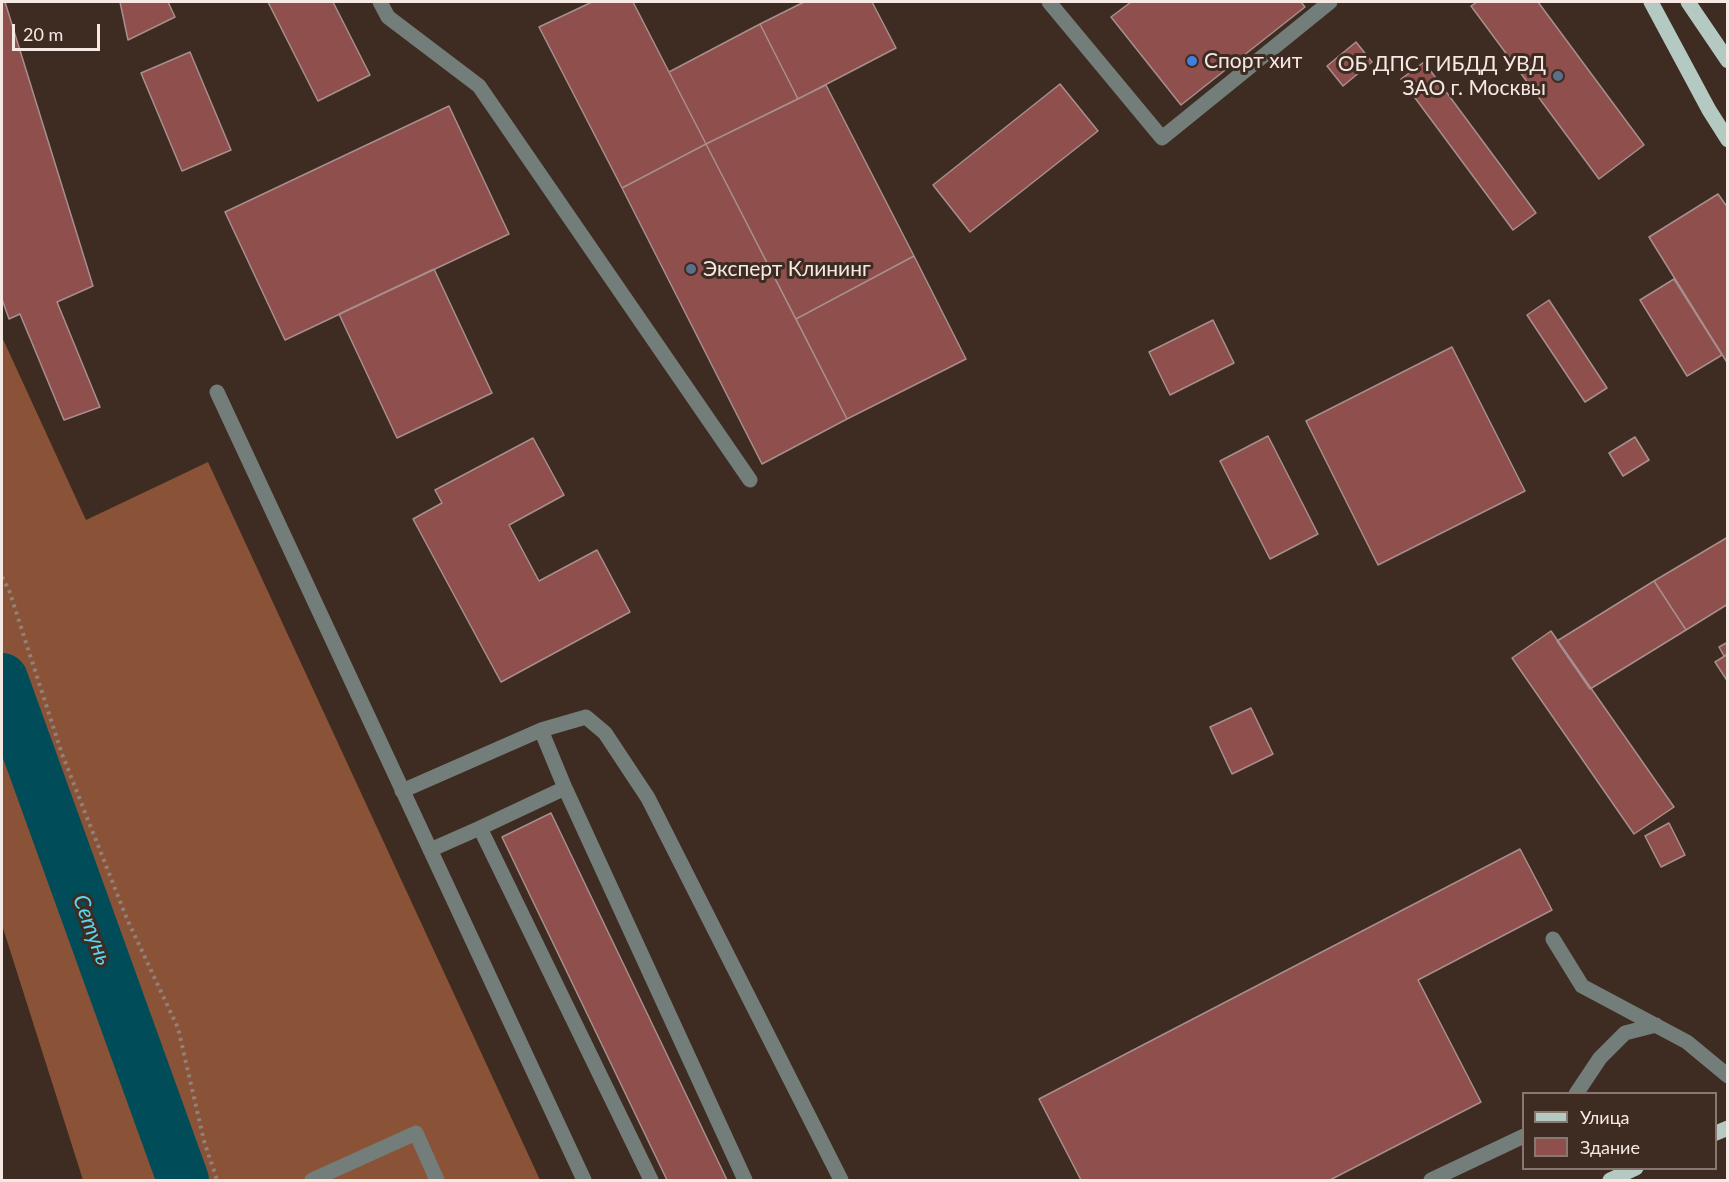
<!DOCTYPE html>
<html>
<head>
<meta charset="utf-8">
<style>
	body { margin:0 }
	#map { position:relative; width:1729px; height:1182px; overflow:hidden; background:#3e2c23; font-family:Lato,sans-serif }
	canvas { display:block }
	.frame { position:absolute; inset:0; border:3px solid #f6e9e4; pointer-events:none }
	.legend { position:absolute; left:1522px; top:1092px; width:195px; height:78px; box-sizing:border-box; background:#3e2c23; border:2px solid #887870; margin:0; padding:8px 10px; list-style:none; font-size:18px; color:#f6e9e4 }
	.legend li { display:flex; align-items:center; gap:12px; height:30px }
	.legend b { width:30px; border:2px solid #887870 }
	.scale { position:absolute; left:12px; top:24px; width:88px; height:27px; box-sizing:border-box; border:3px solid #f6e9e4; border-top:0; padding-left:8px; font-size:18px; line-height:21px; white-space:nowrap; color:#f6e9e4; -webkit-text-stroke:4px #3e2c23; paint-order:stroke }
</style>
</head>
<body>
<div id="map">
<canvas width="1729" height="1182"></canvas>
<div class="frame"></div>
<ul class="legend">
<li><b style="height:8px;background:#b4c9c1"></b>Улица</li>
<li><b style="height:16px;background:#8e4f4d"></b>Здание</li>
</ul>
<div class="scale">20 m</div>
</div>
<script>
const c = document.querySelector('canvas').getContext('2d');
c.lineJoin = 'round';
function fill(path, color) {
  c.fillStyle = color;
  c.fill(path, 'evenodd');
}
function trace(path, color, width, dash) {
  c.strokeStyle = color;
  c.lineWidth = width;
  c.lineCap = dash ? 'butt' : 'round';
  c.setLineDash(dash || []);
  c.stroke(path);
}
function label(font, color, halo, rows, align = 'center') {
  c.font = font + ' Lato,sans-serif';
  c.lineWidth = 6;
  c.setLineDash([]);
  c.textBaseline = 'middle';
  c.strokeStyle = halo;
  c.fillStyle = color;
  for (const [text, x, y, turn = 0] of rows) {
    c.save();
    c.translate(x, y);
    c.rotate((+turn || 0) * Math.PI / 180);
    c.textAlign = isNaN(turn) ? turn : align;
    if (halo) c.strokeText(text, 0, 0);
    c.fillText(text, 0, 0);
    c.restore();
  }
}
const forest = new Path2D(`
	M2 337 86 520 208 462 540 1180H83L2 925Z`);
const stream = new Path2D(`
	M2 730 19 726`);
const river = new Path2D(`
	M2 679 183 1180`);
const building = new Path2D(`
	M2 2H5L93 286 57 302 100 407 64 420 20 314 9 319 2 299Z
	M120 2H168L175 17 128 40Z
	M268 2H333L370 75 318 101Z
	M592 2H633L706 144 622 188 539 27Z
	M804 2H872L896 48 798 99 760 24Z
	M1131 2H1301L1305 7 1181 105 1111 17Z
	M1477 2H1538L1644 145 1599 179 1471 6Z
	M760 24 798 99 706 144 669 72Z
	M1356 42 1372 62 1343 86 1327 66Z
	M190 52 231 150 182 171 141 73Z
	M1424 62 1536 213 1513 230 1401 79Z
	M1060 84 1098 131 970 232 933 185Z
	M826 85 914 256 796 319 706 144Z
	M449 106 509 234 285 340 225 212Z
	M706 144 847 419 762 464 622 188Z
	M1718 194 1728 208V364L1649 237Z
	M914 256 966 359 847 419 796 319Z
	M434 269 492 393 397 438 339 314Z
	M1674 279 1722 355 1687 376 1640 300Z
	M1549 300 1607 388 1585 402 1527 315Z
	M1213 320 1234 363 1170 395 1149 352Z
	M1452 347 1525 491 1378 565 1306 421Z
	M1268 436 1318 534 1270 559 1220 461Z
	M1635 437 1649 460 1623 476 1609 453Z
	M533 438 564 495 509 525 539 581 597 550 630 612 501 682 413 519 442 503 435 490Z
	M1728 537V604L1686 630 1654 581Z
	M1654 581 1686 630 1590 689 1557 641Z
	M1551 631 1674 807 1634 834 1512 658Z
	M1728 642V654L1724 656 1719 647Z
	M1728 654V682L1715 662Z
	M1251 708 1273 754 1232 774 1210 727Z
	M551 813 727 1180H667L502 837Z
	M1669 823 1685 855 1661 867 1645 836Z
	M1520 849 1552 910 1418 980 1481 1102 1330 1180H1081L1039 1099Z`);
const path = new Path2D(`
	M2 577 9 590 62 754 127 919 178 1028 204 1141 217 1180`);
const minor = new Path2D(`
	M380 2 388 17 479 86 750 480
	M1049 2 1162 138 1330 2
	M217 392 584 1180
	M541 730 586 717 605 733 648 798 841 1180
	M402 791 541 730 565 788
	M430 850 480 828
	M1553 939 1582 986 1687 1042 1728 1076
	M1576 1094 1600 1058 1625 1033 1656 1025
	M312 1180 416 1133 437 1180
	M651 1180 480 828 565 788 745 1180
	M1431 1180 1524 1136`);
const major = new Path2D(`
	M1651 2 1709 110 1728 140
	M1688 2 1728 61
	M1716 1133 1728 1128
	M1610 1180 1636 1168`);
const markers = [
	[1192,61,6,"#3f7fe0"],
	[1558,76,6,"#5c6f8a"],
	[691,269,6,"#5c6f8a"]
];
const poiNames = [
	["Спорт хит",1204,61],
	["ОБ ДПС ГИБДД УВД",1546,64,"right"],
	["ЗАО г. Москвы",1546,88,"right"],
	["Эксперт Клининг",703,269]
];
const waterNames = [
	["Сетунь",92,930,70]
];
fill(forest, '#8a5337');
trace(stream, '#4a7b83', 9);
trace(river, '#004c59', 52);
fill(building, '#8e4f4d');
trace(building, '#a88f8e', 1.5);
trace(path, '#91817a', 4, [3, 4.5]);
trace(minor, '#737d79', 15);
trace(major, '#b4c9c1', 15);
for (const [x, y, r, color] of markers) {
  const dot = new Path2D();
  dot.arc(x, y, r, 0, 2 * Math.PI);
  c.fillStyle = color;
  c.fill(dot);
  trace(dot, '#3e2c23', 2);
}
label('21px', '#f6e9e4', '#3e2c23', poiNames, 'left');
label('italic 22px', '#5ad6ef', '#3e2c23', waterNames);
</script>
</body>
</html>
